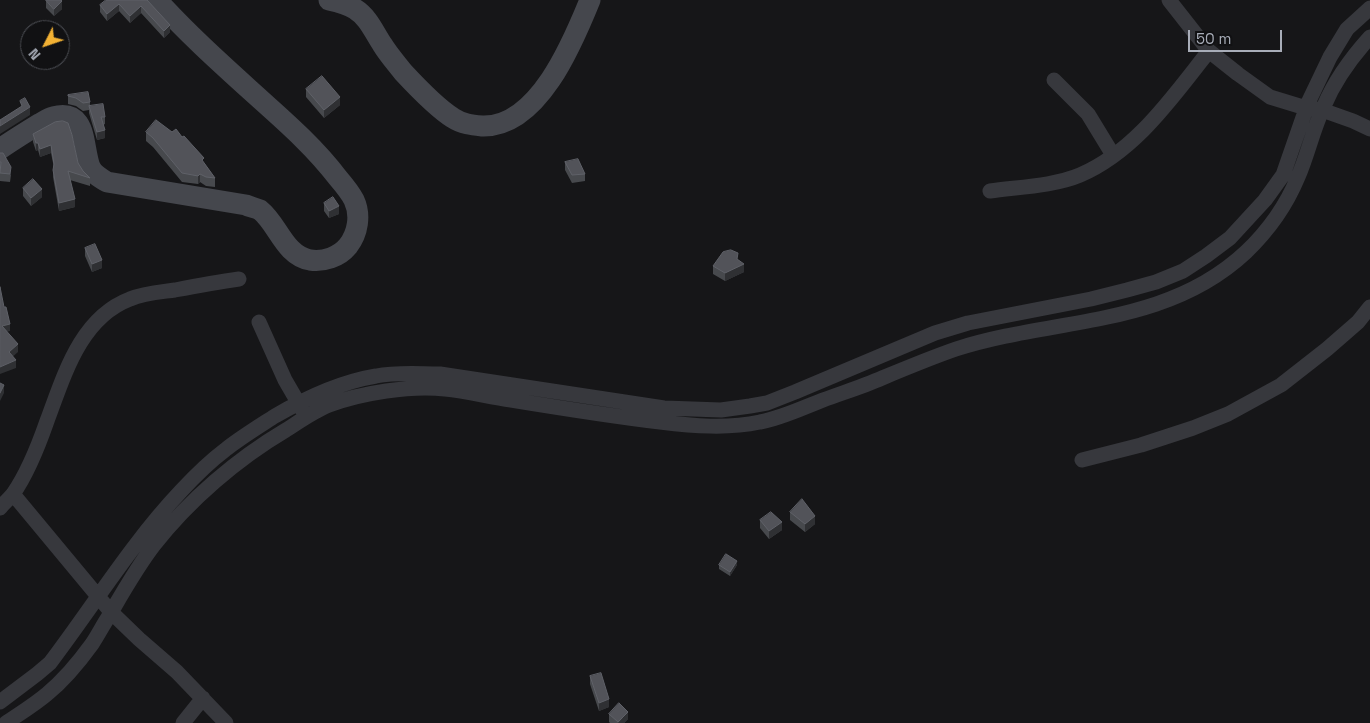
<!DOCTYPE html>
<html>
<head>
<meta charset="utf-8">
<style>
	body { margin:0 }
	#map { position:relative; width:1370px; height:723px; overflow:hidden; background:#161618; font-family:"Space Grotesk",sans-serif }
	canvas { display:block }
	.north { position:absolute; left:20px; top:20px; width:50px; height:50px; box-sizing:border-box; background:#111113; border:1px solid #4d4f55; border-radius:50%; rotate:229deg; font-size:14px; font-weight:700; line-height:20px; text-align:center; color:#a8adb8 }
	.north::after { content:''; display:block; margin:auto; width:18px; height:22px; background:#f2b134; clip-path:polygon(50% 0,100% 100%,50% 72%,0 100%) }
	.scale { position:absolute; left:1188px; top:30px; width:94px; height:22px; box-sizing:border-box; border:2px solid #a8adb8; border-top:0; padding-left:6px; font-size:15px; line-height:18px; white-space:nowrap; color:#a8adb8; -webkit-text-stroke:4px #111113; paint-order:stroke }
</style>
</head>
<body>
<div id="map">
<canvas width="1370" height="723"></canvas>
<div class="north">N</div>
<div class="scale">50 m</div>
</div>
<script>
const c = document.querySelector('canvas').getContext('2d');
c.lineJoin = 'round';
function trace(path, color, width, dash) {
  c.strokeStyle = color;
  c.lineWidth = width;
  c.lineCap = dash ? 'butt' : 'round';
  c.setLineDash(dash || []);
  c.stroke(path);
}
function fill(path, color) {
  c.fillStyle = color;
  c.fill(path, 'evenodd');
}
const street = new Path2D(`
	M1169 0 1209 51 1238 74 1270 97 1306 108 1322 110 1353 121 1370 129
	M1054 80 1088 114 1113 155
	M990 191C1018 187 1054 186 1080 175 1136 151 1173 96 1209 51
	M259 322 285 380 303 411
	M1082 460 1141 445 1193 428 1228 414 1281 385 1327 349 1358 322 1370 307
	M13 494 111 612 139 639 177 672 226 723
	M0 508C4 503 9 499 13 494 27 474 39 444 47 421 64 376 80 318 130 299 144 293 161 292 175 290 196 286 218 282 239 279
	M0 702 37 674 50 663C94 605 131 544 181 491 194 477 209 462 225 450 240 438 258 427 275 416 306 398 340 382 376 376 397 372 419 374 440 374L664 408 721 410 750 406 767 403 795 392 935 333 968 323 1091 299 1127 290 1156 282 1183 271 1206 256 1230 238 1265 200 1283 175 1308 103 1330 57 1347 29 1370 8
	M6 723C19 714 34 705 47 694 64 680 79 662 92 644 98 635 103 625 109 616 123 592 137 567 154 545 189 500 237 459 286 430 300 421 314 411 329 405 361 393 411 385 445 389 467 391 489 397 511 400 560 408 610 416 660 422 693 426 727 429 760 422 782 418 802 408 823 400 839 394 855 389 870 383 899 371 927 359 956 349 1055 317 1165 328 1246 252 1268 231 1286 206 1298 177 1308 154 1313 129 1324 106 1335 80 1351 58 1370 37
	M183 723 203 698`);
const secondary = new Path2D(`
	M329 0C338 2 347 4 355 9 368 17 374 32 382 44 388 54 396 63 403 72 416 86 437 108 453 118 462 124 472 125 482 126 538 128 573 42 590 0
	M0 149C13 140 26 132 39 124 43 122 48 118 53 117 88 108 82 146 90 167 93 174 100 178 107 182L246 205C250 207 256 208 260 210 278 224 284 255 310 260 324 262 339 257 348 246 358 233 361 215 354 200 350 192 344 185 338 178 313 145 281 118 250 90 218 61 186 32 157 0`);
const wall = new Path2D(`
	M46 0 62 9 54 16 46 8Z
	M147 0 170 32 164 38 141 13 130 23 119 11 107 21 100 12V5Z
	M306 89 340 105 324 118 306 97Z
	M68 95 90 102V105L105 117V124L103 125 105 138 97 140 89 113V110L83 111 76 106 68 104Z
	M146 132 204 163 215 178V187L206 186 200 182 198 184 182 182 153 147 146 141Z
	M33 134 78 163 83 171 90 178V186L70 180 75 207 59 211 53 177 54 168 51 153 40 157 38 150 36 151 33 142Z
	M0 153 11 175 10 182 0 181Z
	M565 162 585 174V181L572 183 565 170Z
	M23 188 42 197 31 206 23 196Z
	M324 203 339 214 329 218 324 211Z
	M85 248 102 268 92 272 85 256Z
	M738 260 744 272 725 281 713 274V266Z
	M790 512 815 524 805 532 790 520Z
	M760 520 782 530 769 539 760 528Z
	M719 565H737L730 576 719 569Z
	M590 676 609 707 599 711 590 684Z
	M609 714 628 719 624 723H610L609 722Z`);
const shadedWall = new Path2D(`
	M62 1V9L54 16V9Z
	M119 4V11L107 21V14Z
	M141 6V13L130 23V16Z
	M170 25V32L164 38V31Z
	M340 97V105L324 118V110Z
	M30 107V115L0 134V126Z
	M105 130V138L97 140V132Z
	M36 143H38V150L36 151Z
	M51 145V153L40 157V149Z
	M200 174V182L198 184V176Z
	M42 189V197L31 206V198Z
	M75 199V207L59 211V203Z
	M339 206V214L329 218V211Z
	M102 260V268L92 272V264Z
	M744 264V272L725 281V273Z
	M10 324V331L2 333V326Z
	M18 344V352L9 360V352Z
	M16 360V368L0 374V367Z
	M4 385V393L0 401V393Z
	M815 516V524L805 532V524Z
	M782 522V530L769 539V531Z
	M737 561V565L730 576V572Z
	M609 699V707L599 711V703Z
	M628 712V719L624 723H618Z`);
const building = new Path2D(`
	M46 0H61L62 1 54 9Z
	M106 0H147L170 25 164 31 141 6 130 16 119 4 107 14 100 5Z
	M322 76 340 97 324 110 306 89Z
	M88 92 90 102 83 103 76 98 68 96V95Z
	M25 98 30 107 0 126V120L22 106 20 101Z
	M103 104 105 117H101L105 130 97 132 89 106Z
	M156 120 172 132 176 129 182 137 184 136 204 158 202 160 215 178 206 177 200 174 198 176 182 173 153 138 146 132Z
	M63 121 68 123 72 135 78 163 83 171 90 178 68 171 75 199 59 203 53 170 54 164 51 145 40 149 38 143H36L33 134 55 122Z
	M0 153H3L11 167 10 174 0 173 1 162H0Z
	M578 159 585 174 572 175 565 162Z
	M33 179 42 189 31 198 23 188Z
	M333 197 339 206 329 211 324 203Z
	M95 244 102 260 92 264 85 248Z
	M731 250 738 253 737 259 744 264 725 273 713 266 723 252Z
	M0 287 4 307H6L10 324 2 326 18 344 9 352 16 360 0 367Z
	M0 383 4 385 0 393Z
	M802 499 815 516 805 524 790 512Z
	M771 512 782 522 769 531 760 520Z
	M726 554 737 561 730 572 719 565Z
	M601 673 609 699 599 703 590 676Z
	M619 703 628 712 618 722 609 714Z`);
trace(street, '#37383d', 15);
trace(secondary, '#45474d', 21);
fill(wall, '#47494d');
fill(shadedWall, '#2f3033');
fill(building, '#525359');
trace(building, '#5f6168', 1);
</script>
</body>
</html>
